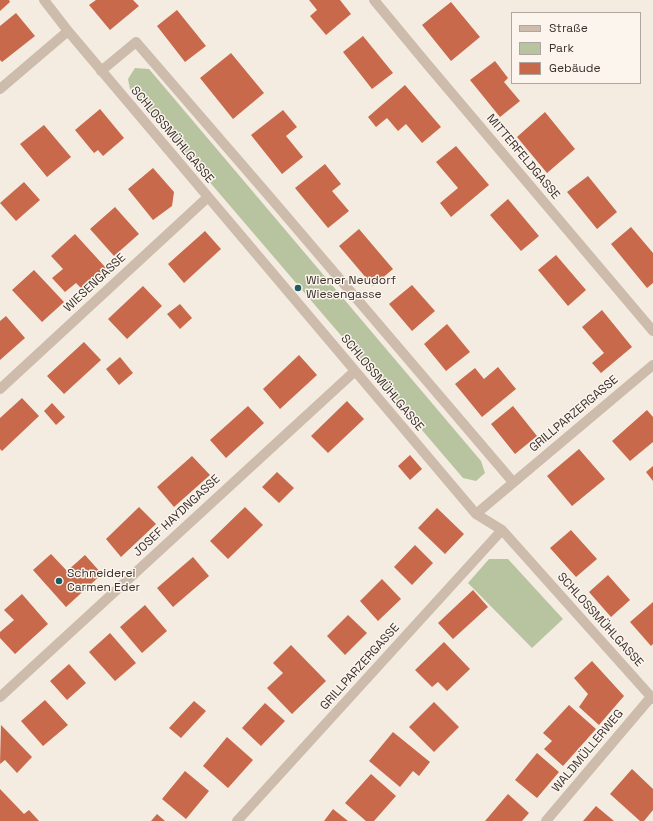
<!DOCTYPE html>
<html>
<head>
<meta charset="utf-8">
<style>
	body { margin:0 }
	#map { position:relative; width:653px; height:821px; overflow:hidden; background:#f4ebe1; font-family:"Space Grotesk",sans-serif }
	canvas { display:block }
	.legend { position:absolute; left:511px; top:12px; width:130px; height:72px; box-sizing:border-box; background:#fbf5ee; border:1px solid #aea6a0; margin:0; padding:5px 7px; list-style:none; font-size:12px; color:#3b302b }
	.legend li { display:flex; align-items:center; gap:8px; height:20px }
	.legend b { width:20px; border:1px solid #aea6a0 }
</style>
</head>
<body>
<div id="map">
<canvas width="653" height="821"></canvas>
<ul class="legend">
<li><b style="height:5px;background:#cdbbac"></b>Straße</li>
<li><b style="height:11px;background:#b8c4a0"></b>Park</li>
<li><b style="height:11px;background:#c8694b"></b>Gebäude</li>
</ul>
</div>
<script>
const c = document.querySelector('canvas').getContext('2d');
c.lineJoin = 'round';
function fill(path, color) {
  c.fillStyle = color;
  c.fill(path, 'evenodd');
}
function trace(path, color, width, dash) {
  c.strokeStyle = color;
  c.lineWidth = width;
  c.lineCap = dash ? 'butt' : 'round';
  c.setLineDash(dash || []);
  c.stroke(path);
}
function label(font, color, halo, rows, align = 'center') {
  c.font = font + ' "Space Grotesk",sans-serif';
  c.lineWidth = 3;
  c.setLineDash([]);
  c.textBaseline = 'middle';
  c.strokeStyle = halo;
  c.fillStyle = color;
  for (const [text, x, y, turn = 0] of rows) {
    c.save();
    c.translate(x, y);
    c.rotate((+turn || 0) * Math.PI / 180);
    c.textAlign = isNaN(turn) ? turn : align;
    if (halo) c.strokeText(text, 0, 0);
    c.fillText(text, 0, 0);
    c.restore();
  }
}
const green = new Path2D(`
	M135 68 149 69 481 461 485 473 476 481 463 478 130 89 128 79Z
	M489 559H508L563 619 532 648 468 583Z`);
const building = new Path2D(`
	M0 0H9L10 2 0 11Z
	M96 0H133L139 6 110 30 89 5Z
	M309 0H340L351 14 326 35 310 16 317 10Z
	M451 2 480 37 451 61 422 25Z
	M177 10 206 46 185 62 157 26Z
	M16 13 35 36 2 62 0 60V26Z
	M363 36 393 73 372 89 343 52Z
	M231 53 264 93 233 119 200 78Z
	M495 61 508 78 504 82 520 101 500 117 470 80Z
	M405 85 441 127 422 143 406 124 398 131 387 118 376 127 368 117Z
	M100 109 124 138 103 156 98 150 94 153 75 130Z
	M283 110 297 127 286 136 303 157 282 174 251 135Z
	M545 112 575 149 547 173 517 137Z
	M44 125 71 157 47 177 20 144Z
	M456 146 489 185 451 217 440 203 458 188 436 162Z
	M325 164 341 184 332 191 349 211 328 228 295 188Z
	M153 168 174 192 172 206 153 220 128 189Z
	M588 176 617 212 597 229 567 192Z
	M24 182 40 200 16 221 0 203Z
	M508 199 539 236 521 251 490 215Z
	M115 207 139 234 114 256 90 229Z
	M631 227 653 253V283L647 288 611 244Z
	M359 229 393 269 373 286 339 246Z
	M205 231 221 249 184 283 168 264Z
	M75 234 106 268 83 290 76 283 65 292 52 278 63 269 51 256Z
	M556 255 586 290 568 306 538 270Z
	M34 270 64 302 42 322 12 290Z
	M412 285 435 311 412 331 389 304Z
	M143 286 162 306 127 339 108 319Z
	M180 304 192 318 180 329 167 314Z
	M602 310 632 347 601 373 592 363 604 353 582 327Z
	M6 316 25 338 0 360V321Z
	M447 324 470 352 446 371 424 344Z
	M84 342 101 360 64 394 47 376Z
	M299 355 317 375 280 409 263 389Z
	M120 357 133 373 119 385 106 369Z
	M498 367 516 389 482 417 455 384 475 368 484 379Z
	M22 398 39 416 2 451 0 449V418Z
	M347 401 364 419 328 453 311 436Z
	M52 403 65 417 56 425 44 411Z
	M248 406 264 423 226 458 210 440Z
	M513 406 537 436 515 454 491 424Z
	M647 410 653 417V442L630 461 612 441Z
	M579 449 605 479 572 506 547 476Z
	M410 455 422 469 410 480 398 466Z
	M192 456 210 475 174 507 157 487Z
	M653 466V481L646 472Z
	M277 472 294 488 279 503 262 487Z
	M139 507 156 524 121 557 106 539Z
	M245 507 263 525 228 559 210 541Z
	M437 508 464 534 445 554 418 528Z
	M571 530 597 559 576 577 550 548Z
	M415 545 433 563 412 585 394 567Z
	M51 554 67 571 85 555 102 574 66 607 33 570Z
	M193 557 209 576 173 607 157 588Z
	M608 575 630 600 611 617 589 592Z
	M382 579 401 599 378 621 360 601Z
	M473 590 488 607 453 639 438 623Z
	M22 594 48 624 15 654 0 638V632L14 620 4 610Z
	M653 602V644L651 646 630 622Z
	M145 605 167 631 142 653 120 627Z
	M348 615 367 633 345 655 327 636Z
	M110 633 136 663 115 681 89 652Z
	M444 642 470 669 447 691 438 682 432 687 415 670Z
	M291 645 326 681 292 714 267 688 283 673 273 663Z
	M592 661 624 696 599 725 579 707 588 694 574 678Z
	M69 664 86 683 67 700 50 681Z
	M45 700 68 725 43 746 21 721Z
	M194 701 206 711 181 738 169 728Z
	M434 702 459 727 434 752 409 727Z
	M265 703 285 721 261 746 242 728Z
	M569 705 596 729 563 766 544 749 552 741 543 733Z
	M1 725 32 757 17 773 5 760 0 764Z
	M393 732 430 762 419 776 413 771 400 787 369 761Z
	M227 737 253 760 228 788 203 766Z
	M537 753 559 772 537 798 515 780Z
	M632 769 653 789V810L644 821H640L610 794Z
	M185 771 209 791 186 819 162 799Z
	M371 774 396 796 374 821H366L345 803Z
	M0 789 24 814 29 810 39 821H0Z
	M508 794 529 813 522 821H485Z
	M596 806 614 821H583Z
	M333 809 348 821H324Z
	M157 814 165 821H151Z`);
const minor = new Path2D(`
	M44 0 68 31 476 514 502 530 653 699
	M374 0 427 64 653 331
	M101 71 136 42 269 196 513 482
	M0 89 68 31
	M0 389 208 197
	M476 514 653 365
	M0 697 355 371
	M237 821 502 530
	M546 821 651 697`);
const markers = [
	[298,288,4,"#1f5a5e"],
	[59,581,4,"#1f5a5e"]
];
const streetNames = [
	["SCHLOSSMÜHLGASSE",172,135,50],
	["MITTERFELDGASSE",523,157,50],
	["WIESENGASSE",95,283,-43],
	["SCHLOSSMÜHLGASSE",382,383,50],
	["GRILLPARZERGASSE",574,414,-40],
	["JOSEF HAYDNGASSE",177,516,-43],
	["SCHLOSSMÜHLGASSE",600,620,48],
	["GRILLPARZERGASSE",360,667,-48],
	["WALDMÜLLERWEG",588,751,-50]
];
const poiNames = [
	["Wiener Neudorf",306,281],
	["Wiesengasse",306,295],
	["Schneiderei",67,574],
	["Carmen Eder",67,588]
];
fill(green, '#b8c4a0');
fill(building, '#c8694b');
trace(minor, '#cdbbac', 10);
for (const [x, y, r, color] of markers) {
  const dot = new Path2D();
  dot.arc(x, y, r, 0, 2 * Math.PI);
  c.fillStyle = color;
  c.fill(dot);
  trace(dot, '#fbf5ee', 1.5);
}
label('12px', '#3b302b', '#fbf5ee', streetNames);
label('12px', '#3b302b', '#fbf5ee', poiNames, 'left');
</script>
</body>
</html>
